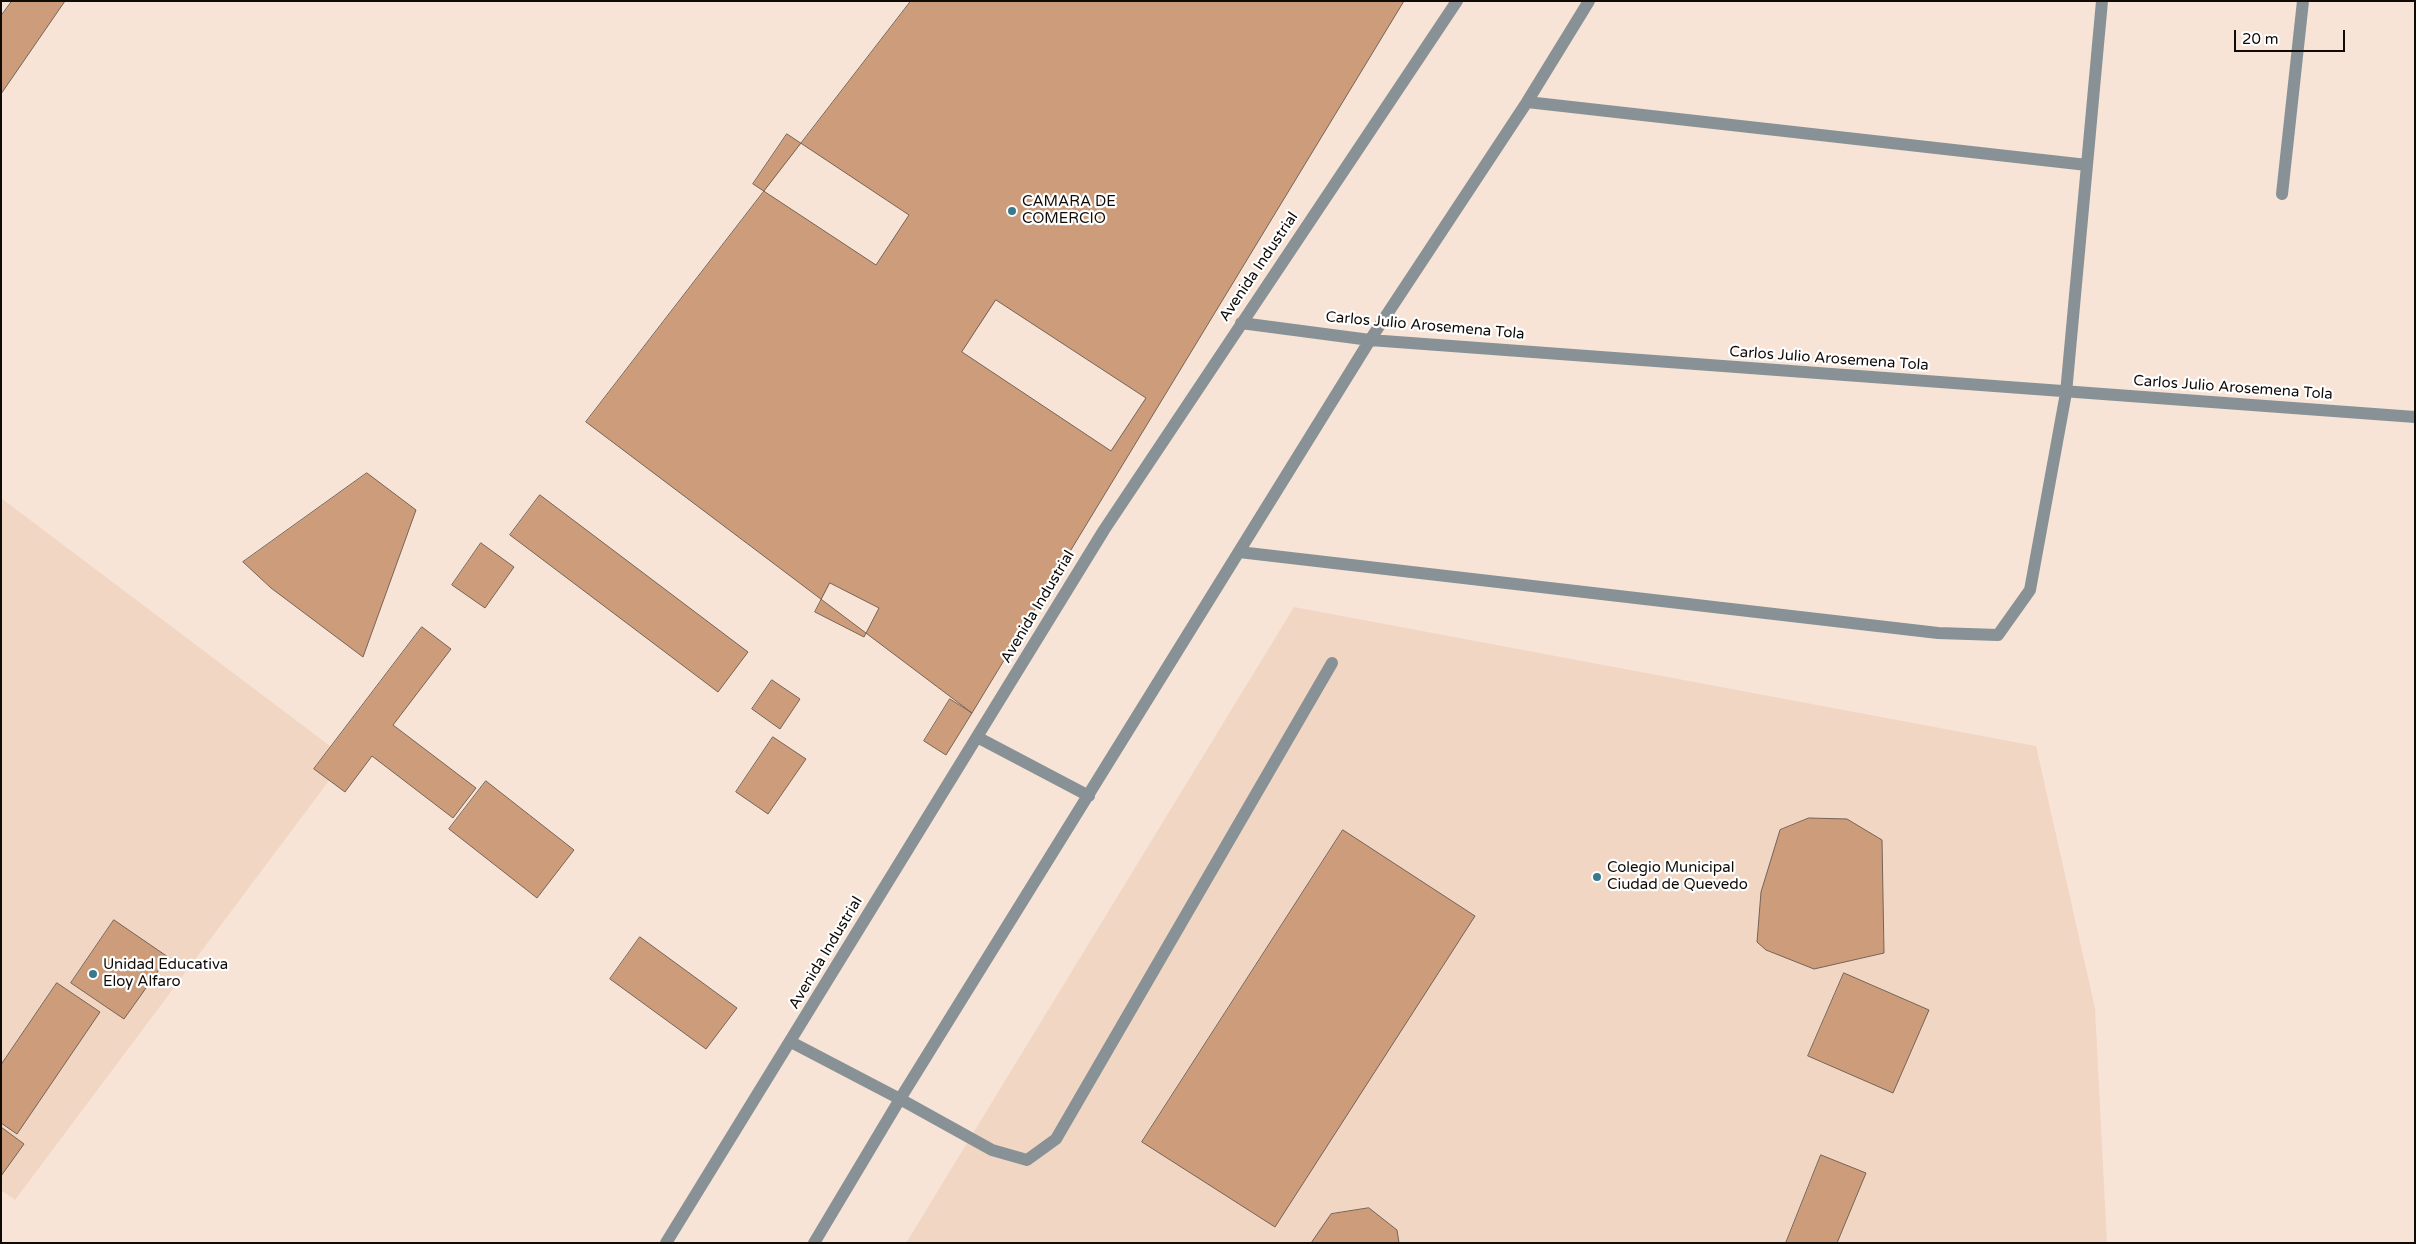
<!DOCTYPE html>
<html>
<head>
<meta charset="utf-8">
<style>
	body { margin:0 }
	#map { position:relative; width:2416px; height:1244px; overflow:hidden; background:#f8e4d6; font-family:"Varela Round",sans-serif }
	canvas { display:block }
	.frame { position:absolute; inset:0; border:2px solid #110b07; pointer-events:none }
	.scale { position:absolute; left:2234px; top:30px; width:111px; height:22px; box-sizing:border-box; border:2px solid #110b07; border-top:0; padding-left:6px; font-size:15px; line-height:18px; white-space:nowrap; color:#110b07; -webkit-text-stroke:4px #fff; paint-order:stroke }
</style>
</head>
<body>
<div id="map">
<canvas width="2416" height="1244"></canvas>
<div class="frame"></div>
<div class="scale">20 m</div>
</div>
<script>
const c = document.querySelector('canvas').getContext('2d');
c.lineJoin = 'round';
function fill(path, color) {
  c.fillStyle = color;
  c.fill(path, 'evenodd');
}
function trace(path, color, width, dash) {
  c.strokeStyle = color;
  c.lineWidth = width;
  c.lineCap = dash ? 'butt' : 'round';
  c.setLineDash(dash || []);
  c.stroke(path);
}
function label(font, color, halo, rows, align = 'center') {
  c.font = font + ' "Varela Round",sans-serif';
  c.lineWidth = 4.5;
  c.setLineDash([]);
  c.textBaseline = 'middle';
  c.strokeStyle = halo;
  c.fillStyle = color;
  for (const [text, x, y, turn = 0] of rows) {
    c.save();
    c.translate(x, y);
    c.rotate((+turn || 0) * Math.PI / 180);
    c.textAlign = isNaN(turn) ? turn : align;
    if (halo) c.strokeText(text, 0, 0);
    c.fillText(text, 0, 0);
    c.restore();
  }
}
const built = new Path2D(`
	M1 498 346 758 15 1200 1 1190Z
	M1294 607 2036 746 2095 1008 2107 1243H906Z`);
const building = new Path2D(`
	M12 1H65L1 94V16Z
	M911 1H1404L972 713 586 422Z
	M787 134 909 215 876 265 753 184Z
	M996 300 1146 398 1111 451 962 352Z
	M367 473 416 510 363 657 271 588 243 562Z
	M540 495 748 652 718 692 510 535Z
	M481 543 514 567 485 608 452 585Z
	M830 583 879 608 864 637 815 612Z
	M422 627 451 649 393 725 476 788 453 818 372 756 345 792 314 769Z
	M772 680 800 699 780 729 752 709Z
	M950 699 972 713 946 755 924 741Z
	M773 737 806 759 768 814 736 792Z
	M486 781 574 850 537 898 449 829Z
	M1809 818 1847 819 1882 840 1884 953 1814 969 1766 950 1757 942 1761 892 1780 830Z
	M1343 830 1475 916 1275 1227 1142 1142Z
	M114 920 168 957 124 1019 71 983Z
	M640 937 737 1008 706 1049 610 979Z
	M1844 973 1929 1010 1893 1093 1808 1056Z
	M57 983 100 1012 17 1134 1 1123V1065Z
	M1 1127 24 1144 1 1176Z
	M1821 1155 1866 1173 1837 1243H1786Z
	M1369 1208 1397 1230 1399 1243H1311L1331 1214Z`);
const service = new Path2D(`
	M900 1099 992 1150 1027 1160 1056 1139 1332 663`);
const minor = new Path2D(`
	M2087 165 2102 1
	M2282 194 2303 1
	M1241 323 1370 340 2415 417
	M1239 552 1938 633 1998 635 2030 590 2066 393 2087 165 1527 102
	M977 737 1089 796
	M791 1042 900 1099
	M666 1243 1104 530 1457 1
	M814 1243 900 1099 1370 340 1527 102 1589 1`);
const markers = [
	[1012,211,5,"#39798d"],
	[1597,877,5,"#39798d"],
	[93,974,5,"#39798d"]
];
const poiNames = [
	["CAMARA DE",1022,202],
	["COMERCIO",1022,219],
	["Colegio Municipal",1607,868],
	["Ciudad de Quevedo",1607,885],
	["Unidad Educativa",103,965],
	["Eloy Alfaro",103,982]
];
const streetNames = [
	["Avenida Industrial",1259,267,-56],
	["Carlos Julio Arosemena Tola",1425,326,5],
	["Carlos Julio Arosemena Tola",1829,359,4],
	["Carlos Julio Arosemena Tola",2233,388,4],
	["Avenida Industrial",1038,607,-59],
	["Avenida Industrial",826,953,-59]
];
fill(built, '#f1d6c4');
fill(building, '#cd9c7a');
trace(building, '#756458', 1);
trace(service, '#889296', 12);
trace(minor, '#889296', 12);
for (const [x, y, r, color] of markers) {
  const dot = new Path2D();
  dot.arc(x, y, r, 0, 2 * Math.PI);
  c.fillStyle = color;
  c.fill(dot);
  trace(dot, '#fff', 2);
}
label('15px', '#110b07', '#fff', poiNames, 'left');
label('15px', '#110b07', '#fff', streetNames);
</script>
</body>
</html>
